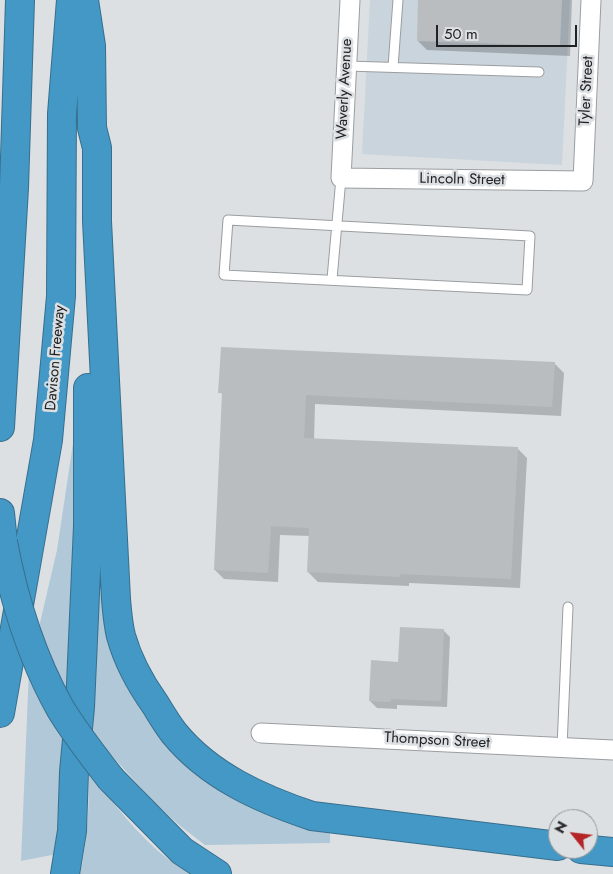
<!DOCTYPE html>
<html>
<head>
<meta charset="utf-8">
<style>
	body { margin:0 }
	#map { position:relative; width:613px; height:874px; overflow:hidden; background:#dce0e3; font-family:Jost,sans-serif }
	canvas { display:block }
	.north { position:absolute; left:548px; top:809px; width:50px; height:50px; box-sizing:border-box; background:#dce0e3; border:1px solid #919496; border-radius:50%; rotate:299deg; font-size:14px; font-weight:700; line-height:20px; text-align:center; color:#212223 }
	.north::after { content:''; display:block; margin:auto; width:18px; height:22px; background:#b52527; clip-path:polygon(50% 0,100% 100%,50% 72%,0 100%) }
	.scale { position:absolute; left:436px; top:25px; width:141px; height:22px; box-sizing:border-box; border:2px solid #212223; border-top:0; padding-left:6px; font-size:15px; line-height:18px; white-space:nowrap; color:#212223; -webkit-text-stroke:4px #dce0e3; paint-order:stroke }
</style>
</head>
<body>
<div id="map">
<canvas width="613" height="874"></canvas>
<div class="north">N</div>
<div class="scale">50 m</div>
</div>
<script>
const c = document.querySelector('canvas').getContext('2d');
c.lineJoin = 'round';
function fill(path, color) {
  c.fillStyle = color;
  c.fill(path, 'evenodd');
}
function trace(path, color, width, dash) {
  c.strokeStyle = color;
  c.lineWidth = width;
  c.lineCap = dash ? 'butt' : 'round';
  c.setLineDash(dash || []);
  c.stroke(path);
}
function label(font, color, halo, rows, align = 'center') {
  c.font = font + ' Jost,sans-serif';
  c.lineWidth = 5;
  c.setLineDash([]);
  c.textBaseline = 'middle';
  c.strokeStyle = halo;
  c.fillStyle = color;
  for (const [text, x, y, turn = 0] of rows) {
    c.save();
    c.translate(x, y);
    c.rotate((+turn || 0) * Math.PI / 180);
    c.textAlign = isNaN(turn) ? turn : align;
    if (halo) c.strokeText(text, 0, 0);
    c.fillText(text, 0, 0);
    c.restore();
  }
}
const built = new Path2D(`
	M370 0H570L562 165 362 154Z`);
const green = new Path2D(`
	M77 417 80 498 57 854 21 861 29 670 57 550Z
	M98 578 105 614 172 745 330 827V843L205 845 179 825 153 801 93 735Z
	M89 770C112 802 138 836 169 860 176 865 185 869 192 874H80C88 839 89 805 89 770Z`);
const shadow = new Path2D(`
	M419 0H572L570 56 427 50 418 41Z
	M554 363 564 373 561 416 315 404 314 440 517 448 527 458 520 588 409 583V586L318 582 308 572 310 536 280 535 278 582 224 579 215 570 224 396 220 392Z
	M443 630 450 637 447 707 397 705V709L377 708 370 701 400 663Z`);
const building = new Path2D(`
	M418 0H562L560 46 417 41Z
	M221 347 555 362 552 407 306 395 304 438 518 447 511 579 400 574V577L307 572 309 528 271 526 268 573 214 570 222 393H218Z
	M400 627 444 629 441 701 391 699 390 702 369 701 371 660 398 662Z`);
const service = new Path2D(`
	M347 66 539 72
	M393 67 398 0
	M228 220 530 236 527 290 224 275Z
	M332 279 341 178
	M562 747 568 607`);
const minor = new Path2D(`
	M350 0 341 178 583 181 591 0
	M261 733 613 750`);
const motorway = new Path2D(`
	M84 0 91 46 92 128 97 148V221L116 599C117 611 118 624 121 636 128 661 140 683 155 704 161 714 167 724 174 733 209 776 261 799 312 816L558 846
	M0 427 14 188 20 0
	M0 513 3 542
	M0 713 48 440 61 296 62 114 71 0
	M111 779 182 851 217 874
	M581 849 613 852
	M65 874 72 831 74 772 80 707 83 639 88 526V388`);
const motorwayBridge = new Path2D(`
	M3 542C14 601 31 656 60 708 75 733 93 756 111 779`);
const streetNames = [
	["Waverly Avenue",345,89,-87],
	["Tyler Street",587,91,-87],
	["Lincoln Street",462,180,1],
	["Davison Freeway",56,358,-85],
	["Thompson Street",437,741,3]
];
fill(built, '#cad4dc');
fill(green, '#b0c8d7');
fill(shadow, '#0003');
fill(building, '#b9bdc0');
trace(service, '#9a9ea1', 11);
trace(minor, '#9a9ea1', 21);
trace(motorway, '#386f8d', 30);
trace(service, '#fff', 9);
trace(minor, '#fff', 19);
trace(motorway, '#4498c6', 28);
trace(motorwayBridge, '#386f8d', 30, []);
trace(motorwayBridge, '#4498c6', 28);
label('15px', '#212223', '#dce0e3', streetNames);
</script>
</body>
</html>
